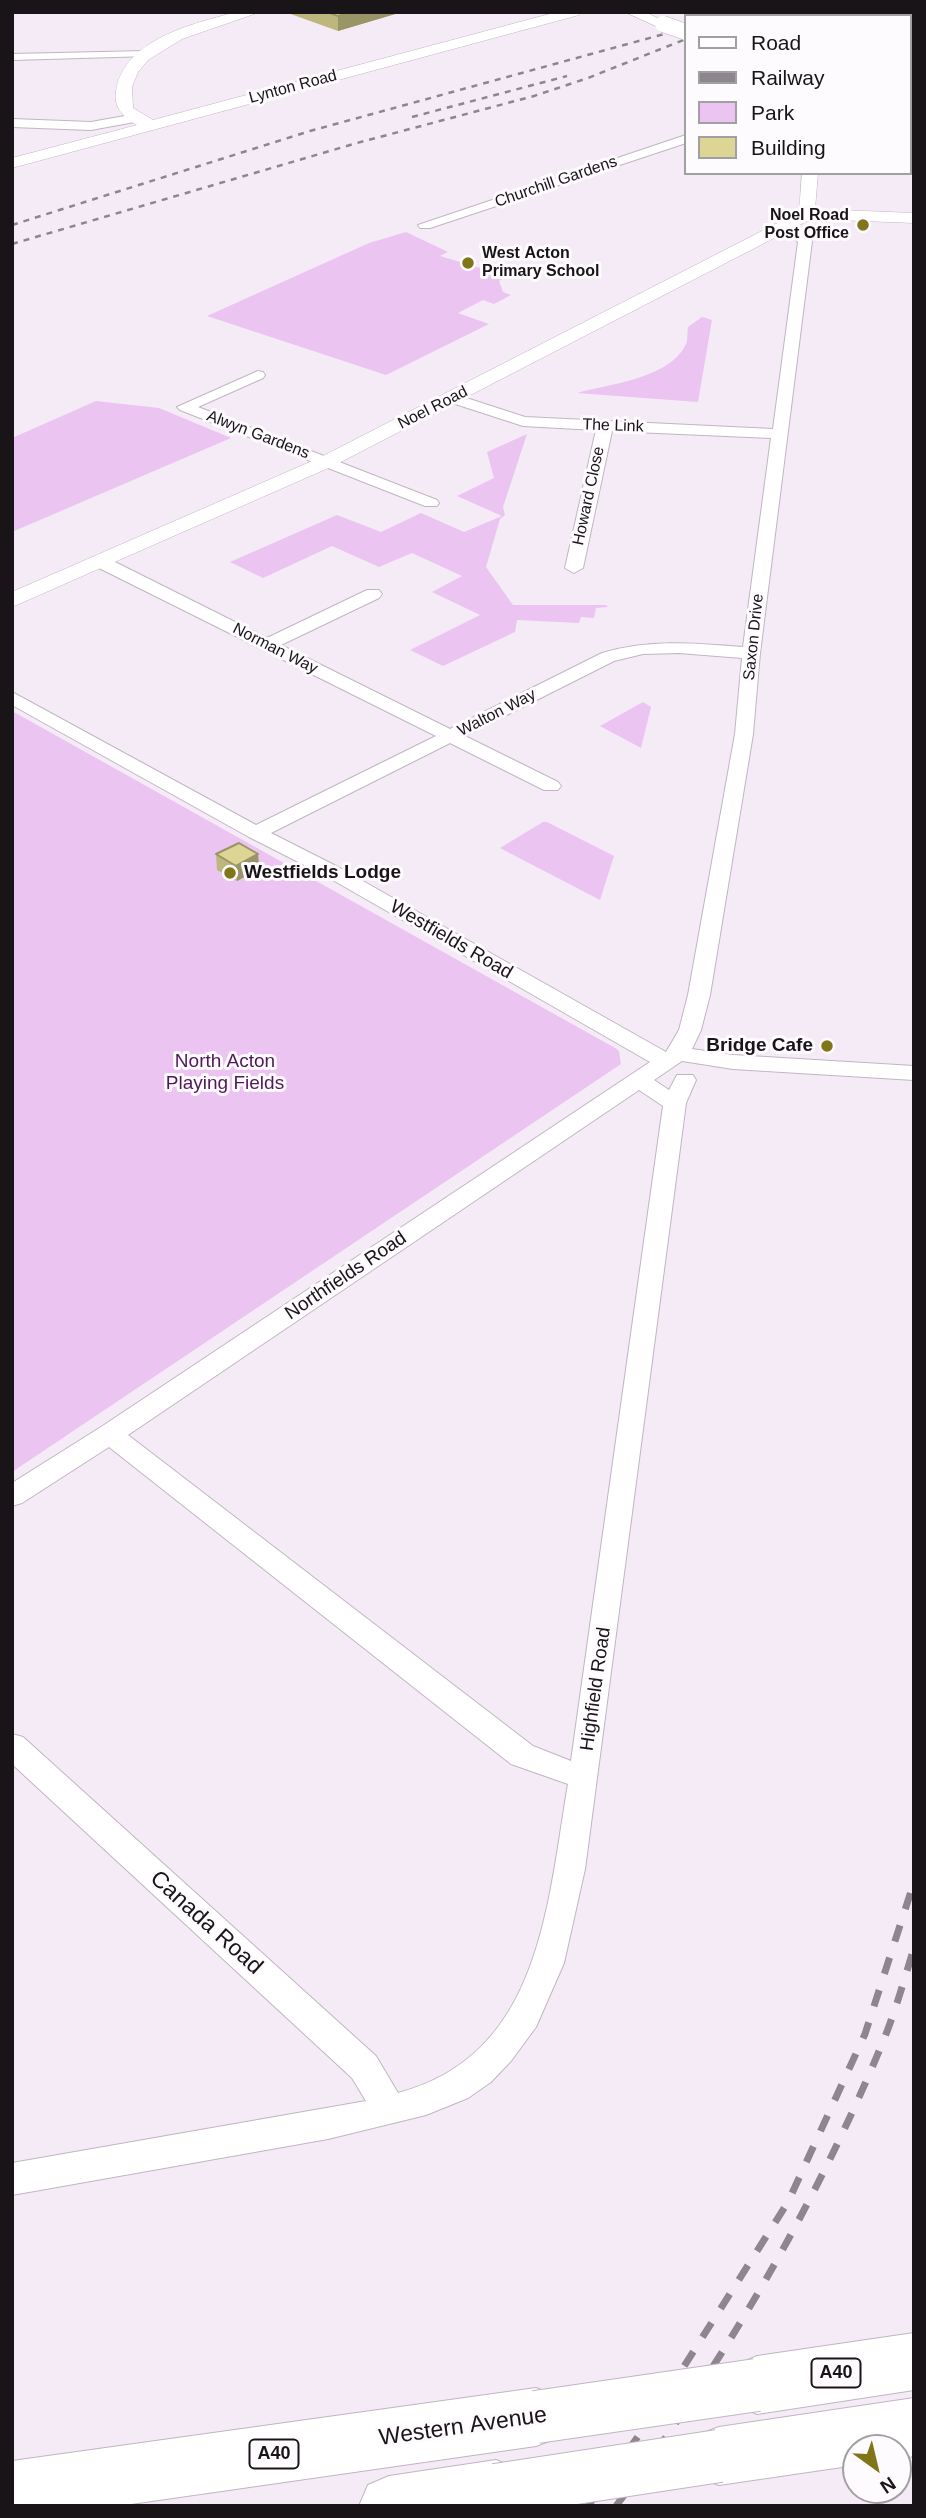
<!DOCTYPE html>
<html>
<head>
<meta charset="utf-8">
<style>
	body { margin:0 }
	#map { position:relative; width:926px; height:2518px; overflow:hidden; background:#f5ebf7; font-family:Helvetica,sans-serif }
	canvas { display:block }
	.frame { position:absolute; inset:0; border:14px solid #181418; pointer-events:none }
	.legend { position:absolute; left:684px; top:14px; width:228px; height:161px; box-sizing:border-box; background:#fefbfe; border:2px solid #a29fa2; margin:0; padding:9px 12px; list-style:none; font-size:21px; color:#181418 }
	.legend li { display:flex; align-items:center; gap:14px; height:35px }
	.legend b { width:35px; border:2px solid #a29fa2 }
	.north { position:absolute; left:842px; top:2434px; width:70px; height:70px; box-sizing:border-box; background:#fefbfe; border:2px solid #a29fa2; border-radius:50%; rotate:146deg; font-size:19px; font-weight:700; line-height:28px; text-align:center; color:#181418 }
	.north::after { content:''; display:block; margin:auto; width:24px; height:32px; background:#807518; clip-path:polygon(50% 0,100% 100%,50% 72%,0 100%) }
</style>
</head>
<body>
<div id="map">
<canvas width="926" height="2518"></canvas>
<div class="frame"></div>
<ul class="legend">
<li><b style="height:9px;background:#fff"></b>Road</li>
<li><b style="height:9px;background:#8e868f"></b>Railway</li>
<li><b style="height:19px;background:#ebc4f2"></b>Park</li>
<li><b style="height:19px;background:#dcd593"></b>Building</li>
</ul>
<div class="north">N</div>
</div>
<script>
const c = document.querySelector('canvas').getContext('2d');
c.lineJoin = 'round';
function fill(path, color) {
  c.fillStyle = color;
  c.fill(path, 'evenodd');
}
function trace(path, color, width, dash) {
  c.strokeStyle = color;
  c.lineWidth = width;
  c.lineCap = dash ? 'butt' : 'round';
  c.setLineDash(dash || []);
  c.stroke(path);
}
function label(font, color, halo, rows, align = 'center') {
  c.font = font + ' Helvetica,sans-serif';
  c.lineWidth = 6;
  c.setLineDash([]);
  c.textBaseline = 'middle';
  c.strokeStyle = halo;
  c.fillStyle = color;
  for (const [text, x, y, turn = 0] of rows) {
    c.save();
    c.translate(x, y);
    c.rotate((+turn || 0) * Math.PI / 180);
    c.textAlign = isNaN(turn) ? turn : align;
    if (halo) c.strokeText(text, 0, 0);
    c.fillText(text, 0, 0);
    c.restore();
  }
}
const green = new Path2D(`
	M406 232 448 252 440 256 507 276 499 281 503 292 511 295 494 304 483 300 458 313 489 324 386 375 207 316 369 243Z
	M702 317 712 320 698 402 577 393C608 384 670 379 686 344 688 340 687 332 688 327Z
	M96 401 159 408 231 438 12 532V438Z
	M527 434 503 507 505 515 500 519 486 567 513 605H606L608 607 596 608 594 618 581 617 579 623 517 620 515 632 443 666 410 650 480 615 432 592 462 576 412 553 379 567 332 546 263 578 230 562 337 515 381 532 421 513 464 532 502 516 457 496 494 478 487 452Z
	M643 702 651 707 641 748 600 726Z
	M12 711 615 1048 619 1051 621 1064 12 1472Z
	M543 822H547L614 856 600 900 500 848Z`);
const minor = new Path2D(`
	M146 51 152 54 150 56 12 60V54Z
	M136 114 142 118 140 121 91 130 12 127V119L91 122Z
	M686 135V143L430 228H420L418 225Z
	M784 221 798 225 812 241 760 653 753 734 710 995 701 1030 692 1049 733 1055 914 1066V1080L733 1069 682 1061 654 1080 669 1090 677 1075H693L696 1080 686 1103 585 1869 564 1963 536 2027 511 2061 491 2082 468 2098 426 2115 328 2139 12 2195V2163L366 2101 352 2078 12 1764V1734L23 1737 376 2056 398 2093C541 2055 547 1906 568 1784L511 1764 109 1447 22 1503 12 1506V1483L101 1427 650 1062 324 875 249 837 12 705V692L256 825 436 736 93 565 91 561 93 557H105L267 638 367 590H379L382 594 379 598 281 645 450 729 602 653C649 639 694 643 743 647L771 438 612 431 583 568 574 573 565 568 596 430 523 426 446 401 443 398 451 393 525 417 773 429 798 242 788 231 777 225ZM679 653 742 658 735 734 688 995 679 1030 666 1052 338 867 271 833 450 743 544 790H558L561 786 558 782 465 736 614 661 643 654ZM639 1090 663 1106 571 1761 533 1746 128 1435Z
	M258 371 263 372 265 375 263 378 198 407 437 500 439 503 437 506H425L180 410 177 407Z`);
const tertiary = new Path2D(`
	M236 12H260L182 39 148 60 138 72 132 87 133 108 153 120 557 12H581L579 15 12 168V158L137 125C124 117 113 108 116 91 124 39 193 24 236 12Z
	M625 12H645L670 24 668 27H658Z
	M802 173H818L815 209 914 213V223L811 219 333 466 12 607V592L319 458 799 212Z`);
const trunk = new Path2D(`
	M914 2333V2390L757 2414 737 2405 728 2385 737 2365 757 2356Z
	M536 2388 557 2396 565 2417 557 2438 536 2446 117 2506H12V2461Z
	M914 2398V2456L898 2459V2448H856V2465L719 2485 698 2477 690 2456 698 2435 719 2427Z
	M496 2460 517 2469 526 2490 519 2506H359L368 2485 389 2476Z`);
const railFar1 = new Path2D(`
	M722 16 736 12
	M752 16 767 12
	M770 16 784 12
	M804 16 817 12
	M412 117 567 76
	M12 225 310 131 686 28
	M12 244 357 143 534 96 588 78 686 39`);
const rail = new Path2D(`
	M588 2506 652 2417 788 2202 865 2034 914 1882
	M616 2506C723 2364 814 2208 882 2044 895 2013 904 1980 914 1948`);
const tertiaryBridge = new Path2D(`
	M663 24 686 32`);
const trunkBridge = new Path2D(`
	M536 2417 757 2385
	M496 2490 719 2456`);
const wall = new Path2D(`
	M285 12H402L338 31Z
	M216 854H258L259 869 237 881 217 870Z`);
const shadedWall = new Path2D(`
	M350 12H402L338 31V16Z
	M258 854 259 869 237 881 236 866Z`);
const building = new Path2D(`
	M327 12H350L338 16Z
	M239 843 258 854 236 866 216 854Z`);
const markers = [
	[863,225,7,"#807518"],
	[468,263,7,"#807518"],
	[230,873,7,"#807518"],
	[827,1046,7,"#807518"]
];
const farStreetnames = [
	["Lynton Road",293,87,-15],
	["Churchill Gardens",556,182,-19],
	["Noel Road",433,408,-27],
	["The Link",613,426,2],
	["Alwyn Gardens",258,435,21],
	["Howard Close",589,496,-78],
	["Saxon Drive",754,637,-84],
	["Norman Way",275,649,27],
	["Walton Way",497,713,-27]
];
const farPoinames = [
	["Noel Road",849,216],
	["Post Office",849,234],
	["West Acton",482,254,"left"],
	["Primary School",482,272,"left"]
];
const shields = [
	[836,2373,49],
	[274,2454,49]
];
const shieldNames = [
	["A40",836,2373],
	["A40",274,2454]
];
const poiNames = [
	["Westfields Lodge",244,873],
	["Bridge Cafe",813,1046,"right"]
];
const streetNames = [
	["Westfields Road",451,940,30],
	["Northfields Road",346,1276,-34],
	["Highfield Road",596,1689,-82]
];
const parkNames = [
	["North Acton",225,1062],
	["Playing Fields",225,1084]
];
const nearStreetnames = [
	["Canada Road",206,1923,42],
	["Western Avenue",463,2427,-8]
];
fill(green, '#ebc4f2');
trace(minor, '#c0b6c1', 2);
trace(tertiary, '#c0b6c1', 1);
trace(trunk, '#c0b6c1', 2);
fill(minor, '#fff');
fill(tertiary, '#fff');
fill(trunk, '#fff');
trace(railFar1, '#8e868f', 2.5, [6, 6]);
trace(rail, '#8e868f', 7, [17, 17]);
trace(tertiaryBridge, '#c0b6c1', 17, []);
trace(trunkBridge, '#c0b6c1', 54, []);
trace(tertiaryBridge, '#fff', 16);
trace(trunkBridge, '#fff', 52);
fill(wall, '#bdb77e');
fill(shadedWall, '#9a9567');
fill(building, '#dcd593');
trace(building, '#9a9567', 2);
for (const [x, y, r, color] of markers) {
  const dot = new Path2D();
  dot.arc(x, y, r, 0, 2 * Math.PI);
  c.fillStyle = color;
  c.fill(dot);
  trace(dot, '#fefbfe', 2.5);
}
label('16px', '#181418', '#fefbfe', farStreetnames);
label('bold 16px', '#181418', '#fefbfe', farPoinames, 'right');
for (const [x, y, w] of shields) {
  const box = new Path2D();
  box.roundRect(x - w / 2, y - 14.5, w, 29, 5);
  c.fillStyle = '#fefbfe';
  c.fill(box);
  trace(box, '#181418', 2);
}
label('bold 18px', '#181418', null, shieldNames);
label('bold 19px', '#181418', '#fefbfe', poiNames, 'left');
label('19px', '#181418', '#fefbfe', streetNames);
label('19px', '#4d1957', '#fefbfe', parkNames);
label('23px', '#181418', '#fefbfe', nearStreetnames);
</script>
</body>
</html>
